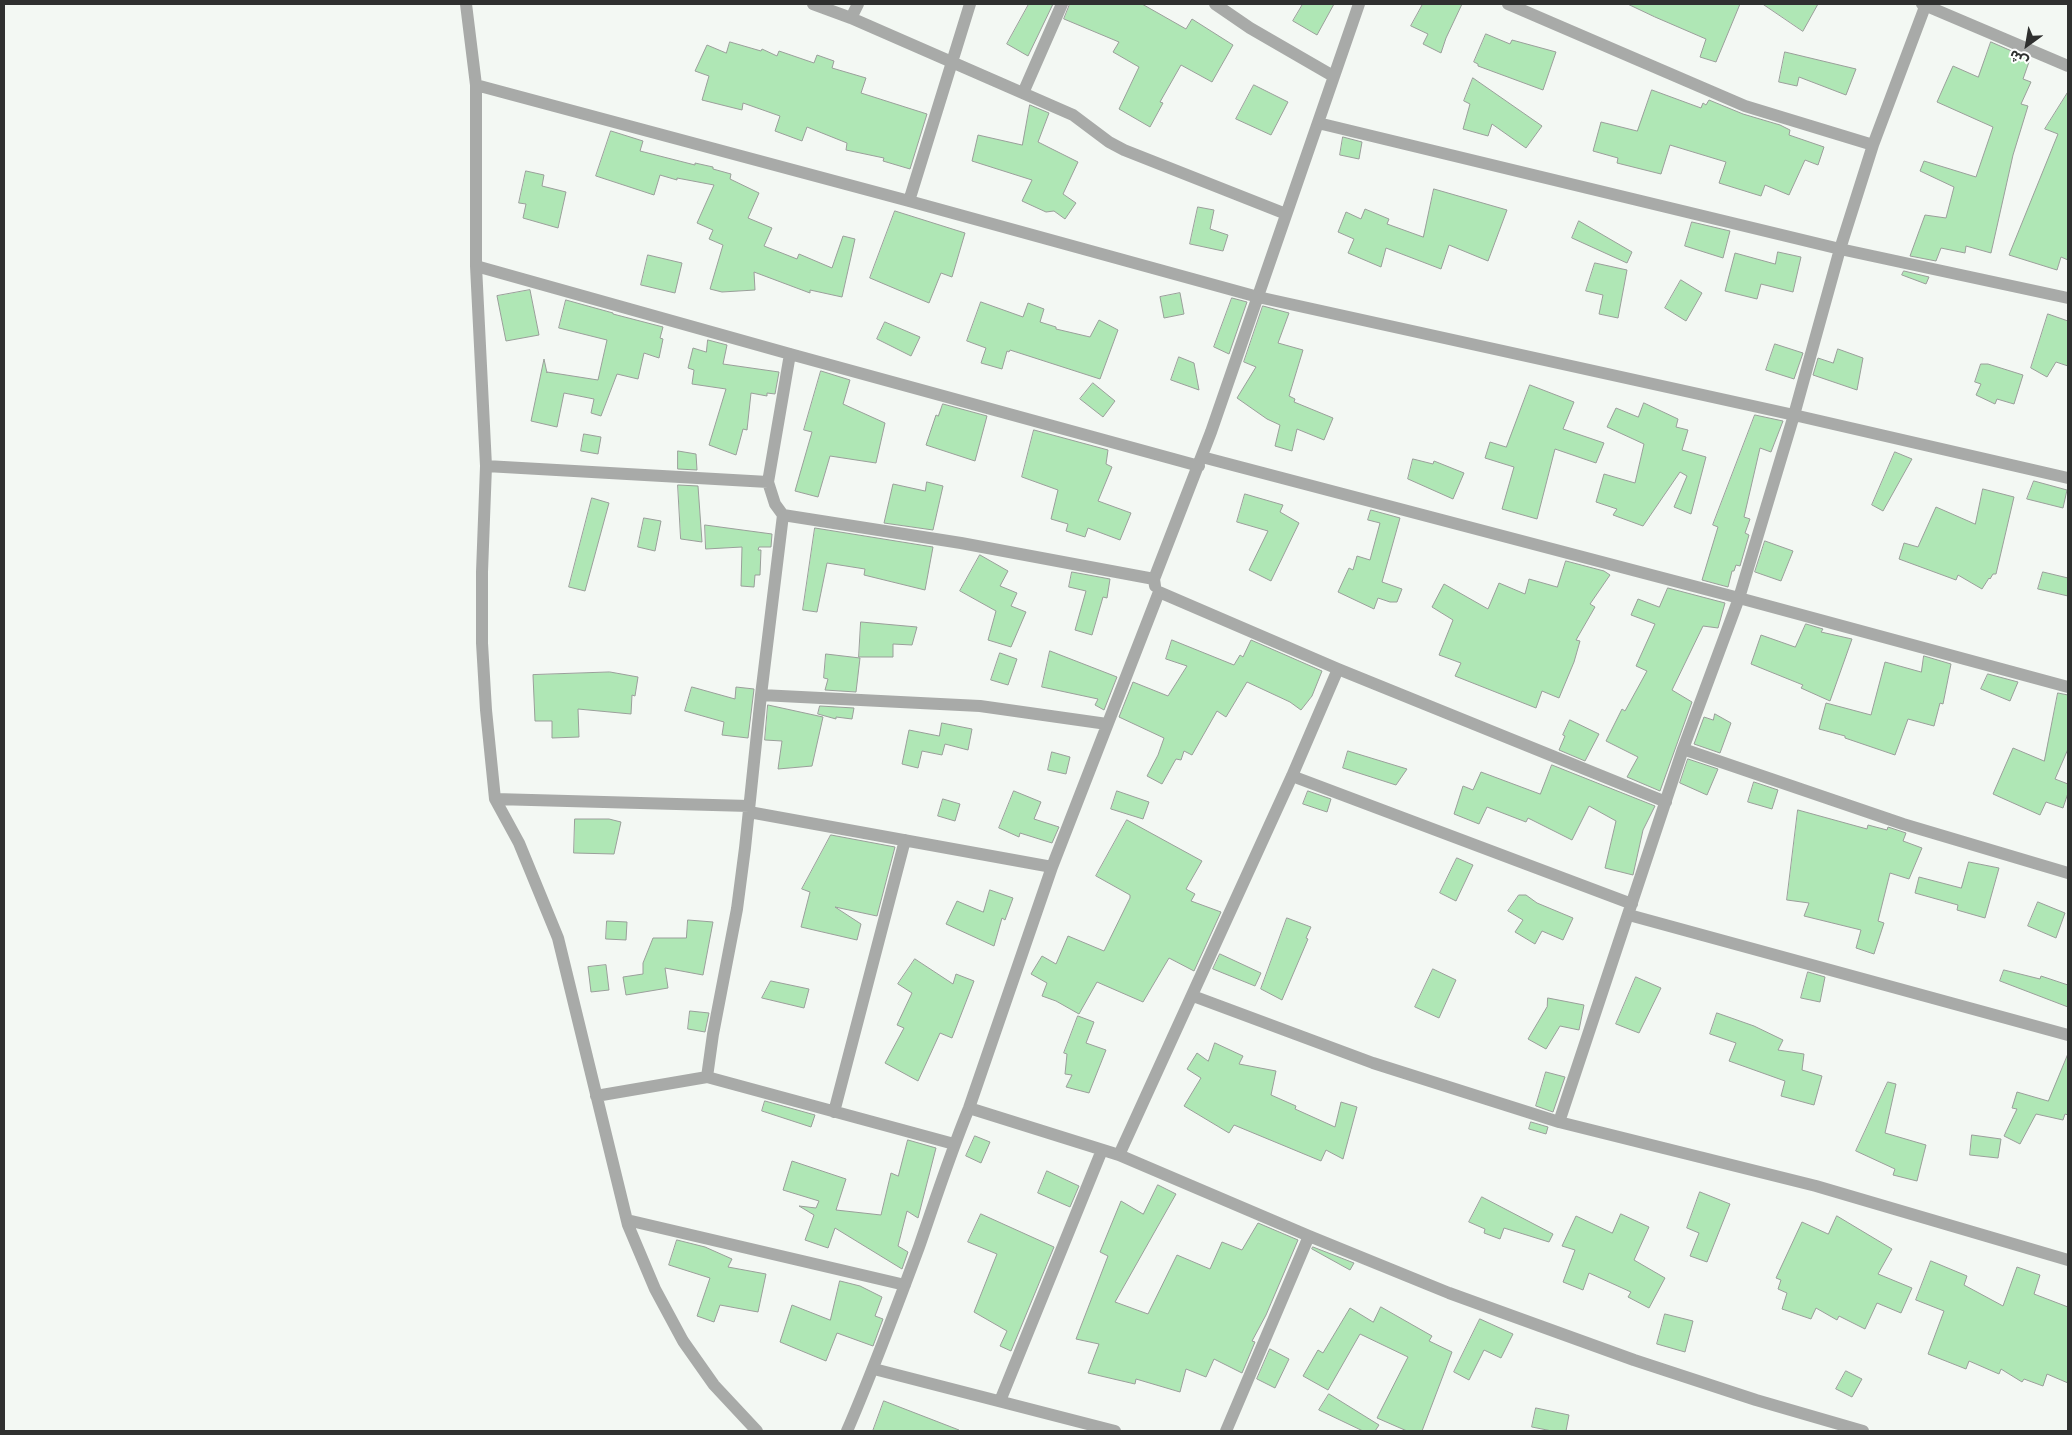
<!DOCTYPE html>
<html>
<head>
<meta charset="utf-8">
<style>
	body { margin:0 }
	#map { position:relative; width:2072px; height:1435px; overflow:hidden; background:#f3f8f3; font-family:"Times New Roman","Noto Sans Arabic",serif }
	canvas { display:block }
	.frame { position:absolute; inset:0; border:5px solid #2f302f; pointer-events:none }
	.north { position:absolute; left:2002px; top:20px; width:50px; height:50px; -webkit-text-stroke:4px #fff; paint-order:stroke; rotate:212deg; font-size:14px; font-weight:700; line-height:20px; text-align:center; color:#2f302f }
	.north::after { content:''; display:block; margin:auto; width:18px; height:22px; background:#2f302f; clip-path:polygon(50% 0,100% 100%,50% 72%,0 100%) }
</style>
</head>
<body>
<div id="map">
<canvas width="2072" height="1435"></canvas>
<div class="frame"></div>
<div class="north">ش</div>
</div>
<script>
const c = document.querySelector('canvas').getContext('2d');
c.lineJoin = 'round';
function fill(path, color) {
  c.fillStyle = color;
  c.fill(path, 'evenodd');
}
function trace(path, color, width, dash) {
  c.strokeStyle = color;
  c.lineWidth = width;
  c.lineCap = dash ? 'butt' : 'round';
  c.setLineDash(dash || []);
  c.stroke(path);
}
const building = new Path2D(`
	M1029 4H1053L1028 56 1007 44Z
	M1070 4H1142L1186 29 1192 19 1233 45 1212 82 1181 65 1160 102 1163 103 1150 127 1119 109 1139 67 1113 52 1119 42 1064 19Z
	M1303 4H1334L1317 35 1293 21Z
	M1423 4H1462L1446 38 1441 53 1423 44 1428 34 1411 26Z
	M1628 4H1740L1716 62 1700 57 1706 39 1655 17Z
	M1763 4H1818L1803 31Z
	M1486 34 1510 44 1512 40 1556 52 1543 90 1478 66V64L1474 62Z
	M730 42 761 51 762 49 777 56 779 51 814 63 817 55 834 61 832 68 866 78 861 93 927 114 910 169 883 161 884 158 846 150 847 143 807 127 802 141 775 131 780 116 743 103 742 110 702 100 709 76 695 71 707 45 726 53Z
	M1991 42 2030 59 2023 79 2031 82 2021 104 2028 106 2013 155 1991 253 1966 246 1965 253 1941 248 1936 261 1910 256 1925 215 1946 218 1954 187 1920 171 1924 161 1976 177 1993 127 1937 102 1953 66 1978 77Z
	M1785 52 1856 69 1846 95 1799 77 1797 86 1779 82Z
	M1473 78 1542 126 1526 148 1492 124 1488 136 1463 129 1470 104 1464 101Z
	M1254 85 1288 102 1271 135 1236 119Z
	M1652 90 1701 108 1703 103 1706 105 1709 100 1743 114 1780 125 1790 130 1789 135 1824 147 1818 165 1805 160 1789 195 1765 185 1761 196 1719 183 1726 162 1670 145 1661 174 1617 163 1618 158 1593 151 1601 122 1637 131Z
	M2068 92V260L2061 257 2057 270 2009 255 2058 134 2045 129Z
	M1030 105 1049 113 1038 142 1078 162 1063 194 1076 203 1065 219 1054 211 1046 212 1022 201 1032 180 972 161 978 135 1022 145Z
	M611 131 643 141 640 151 695 165V163L713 167V169L731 174 730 179 759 193 748 218 772 228 764 246 797 259 799 254 832 268 843 236 855 239 842 297 810 290V293L754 272 755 290 722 292 710 289 723 245 709 239 713 230 697 223 714 185 677 178V180L660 175 654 195 596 176Z
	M1343 137 1362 142 1359 159 1340 155Z
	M526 171 544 175 542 186 566 192 558 228 523 218 526 204 519 203Z
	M1434 189 1507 210 1488 261 1449 245 1441 269 1386 248 1381 267 1348 253 1354 239 1338 232 1346 212 1361 219 1365 209 1389 219 1387 224 1423 237Z
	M1198 207 1214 210 1210 229 1228 235 1223 251 1190 244Z
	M895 211 965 233 952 277 941 273 929 303 870 278Z
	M1579 221 1632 252 1627 263 1572 238Z
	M1692 222 1730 231 1723 258 1685 246Z
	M1778 252 1801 257 1793 292 1761 284 1757 299 1725 291 1735 253 1775 264Z
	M648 255 682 263 675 293 641 285Z
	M1595 263 1627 270 1618 318 1599 314 1603 295 1586 291Z
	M1904 271 1929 277 1926 284 1902 275Z
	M1681 280 1702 293 1686 321 1665 308Z
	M530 290 539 335 506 341 497 296Z
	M1180 293 1184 314 1164 318 1160 297Z
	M1232 298 1247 302 1229 354 1214 347Z
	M566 300 613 313V314L663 327 660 338 663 339 659 358 644 353 638 379 617 374 601 416 591 413 594 399 564 393 557 427 531 421 544 359 547 373V372L598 380 607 340 559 328Z
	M981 302 1023 317 1028 303 1044 309 1040 322 1056 327V329L1090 337 1099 320 1118 330 1100 379 1010 350 1009 352 1007 351 1002 369 981 363 986 348 967 341Z
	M1263 306 1289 313 1278 343 1303 350 1289 396 1295 399 1294 402 1333 418 1324 440 1297 429 1292 451 1275 446 1280 425 1267 419 1237 398 1256 367 1244 362Z
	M2048 314 2068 321V366L2056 362 2047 377 2031 368Z
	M885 322 920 337 911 356 877 339Z
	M708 340 727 345 723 364 779 372 775 394 767 393V396L751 393 747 430 743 429 736 455 709 445 726 389 692 384 694 370 688 368 693 348 706 352Z
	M1775 344 1803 353 1794 379 1766 370Z
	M1838 349 1863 358 1857 390 1813 375 1818 358 1833 363Z
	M1179 357 1194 363 1199 390 1171 380Z
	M1981 364H1988L2023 375 2014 404 1997 399 1995 404 1976 395 1981 384 1975 382Z
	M821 371 850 380 843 404 885 423 876 463 830 456 818 497 795 491 812 432 804 430Z
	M1093 383 1115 401 1103 417 1080 399Z
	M1530 385 1574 402 1563 429 1604 443 1596 463 1555 449 1537 519 1502 509 1514 467 1485 458 1490 442 1506 447Z
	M1644 403 1678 419 1676 427 1688 430 1682 450 1706 457 1691 514 1674 507 1687 476 1680 472 1643 526 1613 515 1617 509 1596 502 1604 474 1635 483 1644 444 1607 427 1616 408 1638 417Z
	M943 404 987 416 975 461 926 445 936 415 938 416Z
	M1755 415 1783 421 1771 452 1760 448 1744 517 1750 519 1745 533 1749 535 1740 566 1736 565 1734 571H1732L1728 587 1702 580 1718 527 1713 525Z
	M1034 430 1108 450 1106 464 1112 467 1098 501 1131 513 1120 540 1088 528 1085 537 1066 531 1068 524 1051 519 1058 490 1022 477Z
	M584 434 601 437 598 454 581 451Z
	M678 451 696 454 697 470 678 469Z
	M1895 452 1912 459 1883 511 1872 505Z
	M1413 459 1433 464 1434 461 1464 473 1453 499 1408 479Z
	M2034 481 2067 490 2063 508 2027 499Z
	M927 482 943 486 933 530 884 523 893 484 925 491Z
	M678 485 698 486 702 542 681 539Z
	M1983 489 2014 497 1996 574H1993L1990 579 1989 578 1982 589 1958 575 1956 580 1899 559 1904 543 1918 547 1936 507 1975 524Z
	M1245 494 1283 505 1280 512 1299 523 1271 581 1249 570 1268 531 1237 522Z
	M592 498 609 503 585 591 569 587Z
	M1371 510 1400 518 1382 582 1402 589 1397 602H1390L1378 598 1374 609 1338 592 1349 568 1353 570 1357 556 1370 560 1380 523 1368 520Z
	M644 518 661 521 655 551 638 547Z
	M705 525 772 534 771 547H759L758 550H761L760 575H755L754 587 741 586 742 547 706 549Z
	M815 528 933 547 925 590 864 575 865 569 827 563 817 612 803 610Z
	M1765 541 1793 551 1781 581 1755 572Z
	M980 555 1008 571 1000 586 1017 593 1011 606 1026 612 1011 647 988 640 996 611 960 591Z
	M1566 561 1604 571 1610 575 1590 604 1595 607 1576 640 1580 641 1574 662 1559 698 1542 691 1536 708 1455 676 1461 663 1439 655 1453 620 1432 607 1444 584 1488 609 1499 583 1525 594 1529 579 1557 587Z
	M1072 572 1110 579 1107 598 1103 597 1092 635 1075 630 1086 591 1069 587Z
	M2043 572 2068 578V596L2038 589Z
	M1668 588 1725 603 1718 628 1703 626 1672 690 1692 702 1660 791 1627 777 1638 757 1606 741 1622 709 1625 711 1647 671 1636 666 1655 624 1631 615 1638 599 1659 607Z
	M861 622 917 627 912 645 893 644V657H859Z
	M1806 624 1823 629 1821 632 1852 639 1830 701 1801 688 1803 685 1751 664 1761 635 1795 647Z
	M1172 640 1234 665 1240 655 1243 657 1251 640 1322 671 1312 696 1301 710 1290 702 1247 682 1226 717 1217 711 1192 755 1184 751 1181 760 1176 759 1162 784 1147 776 1158 755 1164 738 1119 717 1133 682 1168 696 1187 666 1166 659Z
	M1050 651 1117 677 1104 710 1095 705 1098 699 1042 687Z
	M1000 653 1017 659 1008 685 991 680Z
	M826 654 860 658 856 692 825 690 828 679 824 678Z
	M1924 656 1951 664 1943 704 1940 703 1934 726 1908 719 1895 755 1845 738V736L1819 729 1826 703 1871 715 1885 662 1921 672Z
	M610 672 638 677 635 696 632 695 631 714 578 709 579 737 552 738V721H535L533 675Z
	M1988 674 2018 682 2010 701 1981 689Z
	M692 687 735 699 736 687 754 689 748 738 722 735 724 722 685 711Z
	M2058 693 2068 695V749L2055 779 2068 784V793L2063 808 2046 802 2040 815 1993 794 2013 748 2044 761Z
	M768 705 823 717 812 766 778 769 782 741 765 740Z
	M820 706 854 708 852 719 836 717V719L818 714Z
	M1715 714 1731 723 1720 753 1694 744 1704 717 1713 720Z
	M1570 720 1599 734 1585 761 1559 750 1565 736 1563 735Z
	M942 723 972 729 968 750 945 744 942 755 922 751 918 768 902 764 909 730 939 736Z
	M1348 751 1407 769 1396 785 1343 768Z
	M1052 752 1070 757 1066 774 1048 770Z
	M1688 759 1718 769 1707 795 1680 783Z
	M1552 765 1655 806 1643 830 1633 875 1605 868 1616 821 1589 806 1572 840 1528 818 1526 822 1487 807 1479 824 1454 814 1463 786 1473 790 1481 772 1540 794Z
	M1754 782 1778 790 1772 809 1748 802Z
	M1014 791 1041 802 1034 819 1059 827 1052 843 1020 833 1019 837 999 828Z
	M1117 791 1149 802 1143 819 1111 809Z
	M1308 791 1331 799 1327 812 1303 804Z
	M943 799 960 804 955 821 938 816Z
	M1798 810 1867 829 1868 825 1887 830 1888 827 1906 833 1903 841 1922 848 1909 879 1890 873 1878 921 1884 923 1874 954 1856 948 1861 930 1804 916 1809 903 1787 900Z
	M575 819H609L621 822 614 854 574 853Z
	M1127 820 1202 861 1186 889 1195 894 1191 901 1221 912 1194 971 1169 958 1143 1002 1097 982 1079 1014 1056 1001 1042 996 1047 983 1031 974 1042 956 1056 964 1068 936 1104 951 1130 898V895L1096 876Z
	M831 835 895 847 877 916 835 907 861 924 857 940 801 927 810 892 802 889Z
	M1457 858 1473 865 1456 901 1440 893Z
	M1969 862 1999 868 1985 918 1957 910 1958 905 1915 893 1919 877 1961 888Z
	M990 890 1013 898 1005 920 1002 918 994 946 946 924 957 901 983 912Z
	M1519 895H1526L1537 903 1573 918 1563 940 1542 931 1535 944 1515 932 1523 920 1508 911Z
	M2038 902 2065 913 2056 938 2028 926Z
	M1287 918 1311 927 1306 938 1308 939 1282 1000 1261 989Z
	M688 920 713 922 703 975 665 968 668 988 626 995 623 977 643 974V963L653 938H686Z
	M607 921 627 922 626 940 606 939Z
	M1220 954 1261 973 1255 986 1213 969Z
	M915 959 953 984 956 974 974 981 952 1038 940 1033 918 1081 885 1063 904 1028 897 1025 912 993 898 984Z
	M606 965 609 990 591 992 588 967Z
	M1433 969 1456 980 1439 1018 1415 1007Z
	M2004 970 2040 979 2041 976 2068 985V1007L2000 981Z
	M1808 972 1825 977 1820 1002 1801 998Z
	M1636 977 1661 988 1639 1033 1616 1024Z
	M771 981 809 989 804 1008 762 998Z
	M1548 998 1584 1005 1579 1030 1560 1026 1546 1049 1528 1039 1547 1007Z
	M690 1011 709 1013 705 1032 688 1029Z
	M1717 1013 1754 1026 1783 1040 1778 1050 1804 1054 1802 1070 1822 1076 1814 1105 1781 1096 1785 1081 1729 1061 1736 1043 1710 1034Z
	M1078 1016 1094 1022 1086 1043 1106 1050 1089 1093 1066 1087 1072 1075 1065 1074 1067 1054 1064 1053Z
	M1215 1043 1243 1056 1239 1064 1276 1071 1271 1095 1296 1106 1295 1109 1335 1127 1341 1102 1357 1107 1343 1159 1326 1150 1321 1161 1234 1125 1229 1133 1184 1106 1201 1078 1187 1069 1197 1053 1208 1061Z
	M2068 1054V1115L2065 1114 2063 1120 2036 1114 2020 1144 2004 1136 2017 1109 2012 1108 2017 1092 2048 1101Z
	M1546 1072 1565 1077 1553 1112 1536 1106Z
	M1888 1082 1896 1084 1885 1133 1926 1145 1917 1181 1893 1175 1895 1169 1856 1151Z
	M765 1101 815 1115 811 1127 762 1111Z
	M1531 1122 1548 1127 1546 1134 1529 1129Z
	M1972 1135 2001 1139 1998 1158 1970 1155Z
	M975 1136 990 1142 981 1163 966 1156Z
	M908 1140 936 1148 918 1218 907 1211 898 1246 908 1252 902 1269 835 1228 828 1248 805 1240 814 1215 799 1206 816 1208 819 1201 783 1190 792 1161 846 1179 836 1210 881 1215 891 1173 898 1176Z
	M1047 1171 1079 1186 1070 1207 1038 1193Z
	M1158 1185 1176 1194 1115 1302 1148 1314 1177 1255 1210 1269 1222 1242 1242 1250 1258 1223 1298 1240 1266 1315 1252 1341 1255 1342 1242 1373 1214 1359 1206 1377 1186 1369 1180 1392 1136 1379 1135 1384 1088 1373 1099 1344 1076 1339 1108 1256 1100 1252 1121 1201 1143 1214Z
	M1700 1192 1730 1204 1707 1262 1690 1256 1699 1233 1687 1228Z
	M1482 1197 1553 1234 1549 1242 1504 1228 1500 1239 1484 1233 1485 1229 1469 1222Z
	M981 1214 1054 1247 1011 1351 1000 1346 1007 1331 974 1312 997 1254 968 1242Z
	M1621 1214 1649 1227 1634 1260 1665 1278 1649 1308 1628 1297 1631 1292 1589 1273 1583 1290 1563 1282 1575 1250 1562 1246 1576 1216 1612 1233Z
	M1837 1216 1892 1249 1878 1274 1912 1288 1901 1313 1877 1303 1865 1329 1839 1316 1837 1320 1816 1308 1811 1319 1782 1309 1787 1293 1778 1289 1781 1280 1776 1278 1802 1222 1828 1234Z
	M677 1240 705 1247 732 1259 728 1267 766 1274 758 1312 720 1305 714 1322 697 1316 710 1278 669 1265Z
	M1313 1247 1354 1263 1350 1270 1312 1249Z
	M1931 1261 1967 1276 1964 1285 2003 1306 2017 1267 2040 1275 2034 1294 2068 1307V1383L2047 1374 2043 1386 2024 1379 2022 1382 2001 1369 1999 1374 1969 1361 1966 1369 1928 1354 1944 1311 1916 1300Z
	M840 1281 860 1286 882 1297 875 1316 883 1319 873 1346 837 1333 826 1361 780 1342 792 1305 830 1320Z
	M1381 1307 1432 1336 1429 1341 1452 1352 1422 1431H1407L1377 1418 1408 1357 1360 1334 1328 1390 1303 1376 1318 1350 1323 1353 1350 1308 1373 1322Z
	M1665 1314 1693 1321 1685 1352 1657 1344Z
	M1480 1319 1513 1334 1501 1358 1484 1350 1469 1380 1454 1372Z
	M1270 1349 1289 1359 1275 1388 1257 1379Z
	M1846 1371 1862 1379 1852 1397 1836 1389Z
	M1329 1394 1379 1425 1375 1431H1363L1319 1410Z
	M884 1401 959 1430V1431H873Z
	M1536 1408 1569 1415 1566 1431H1552L1532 1427Z`);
const street = new Path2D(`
	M466 4 476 85V266L486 466 482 572V643L486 710 495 799 519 843 558 938 628 1225 655 1289 683 1341 714 1385 757 1431
	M813 4 851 18 1073 115 1109 142 1124 150 1286 214
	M1215 4 1250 28 1333 76
	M1508 4 1745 106 1873 145
	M1922 4 2068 66
	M851 18 858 4
	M476 85 909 201 1258 297 1794 415 2068 478
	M1023 93 1062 4
	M1318 123 1840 249 2068 298
	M909 201 970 4
	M476 266 790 354 1199 466
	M790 354 768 482 775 504 783 515 761 695 745 848 737 909 713 1034 707 1077 954 1144
	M1202 457 1739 598 2068 687
	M486 466 768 482
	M783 515 961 543 1154 579 1155 586
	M1154 579 1211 432 1359 4
	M761 695 980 706 1107 724
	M1683 749 1903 824 2068 873
	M1292 776 1632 904
	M495 799 749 806
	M749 812 1052 867
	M1629 915 2068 1035
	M1193 996 1373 1063 1559 1122 1816 1186 2068 1260
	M596 1096 707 1077
	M969 1108 1119 1155 1309 1236 1449 1293 1540 1326 1634 1360 1756 1400 1863 1431
	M834 1112 905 840
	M1559 1122 1683 749 1739 598 1794 415 1840 249 1873 145 1926 4
	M1119 1155 1292 776 1338 669
	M627 1220 905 1285
	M874 1369 1115 1431
	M1000 1401 1102 1150
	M847 1431C873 1371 896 1309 919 1247 935 1201 950 1154 969 1108L1052 867 1159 592 1338 669 1666 802
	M1226 1431 1309 1236`);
fill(building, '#afe7b5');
trace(building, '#9a9f9a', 1);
trace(street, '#a8aaa8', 12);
</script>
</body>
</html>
